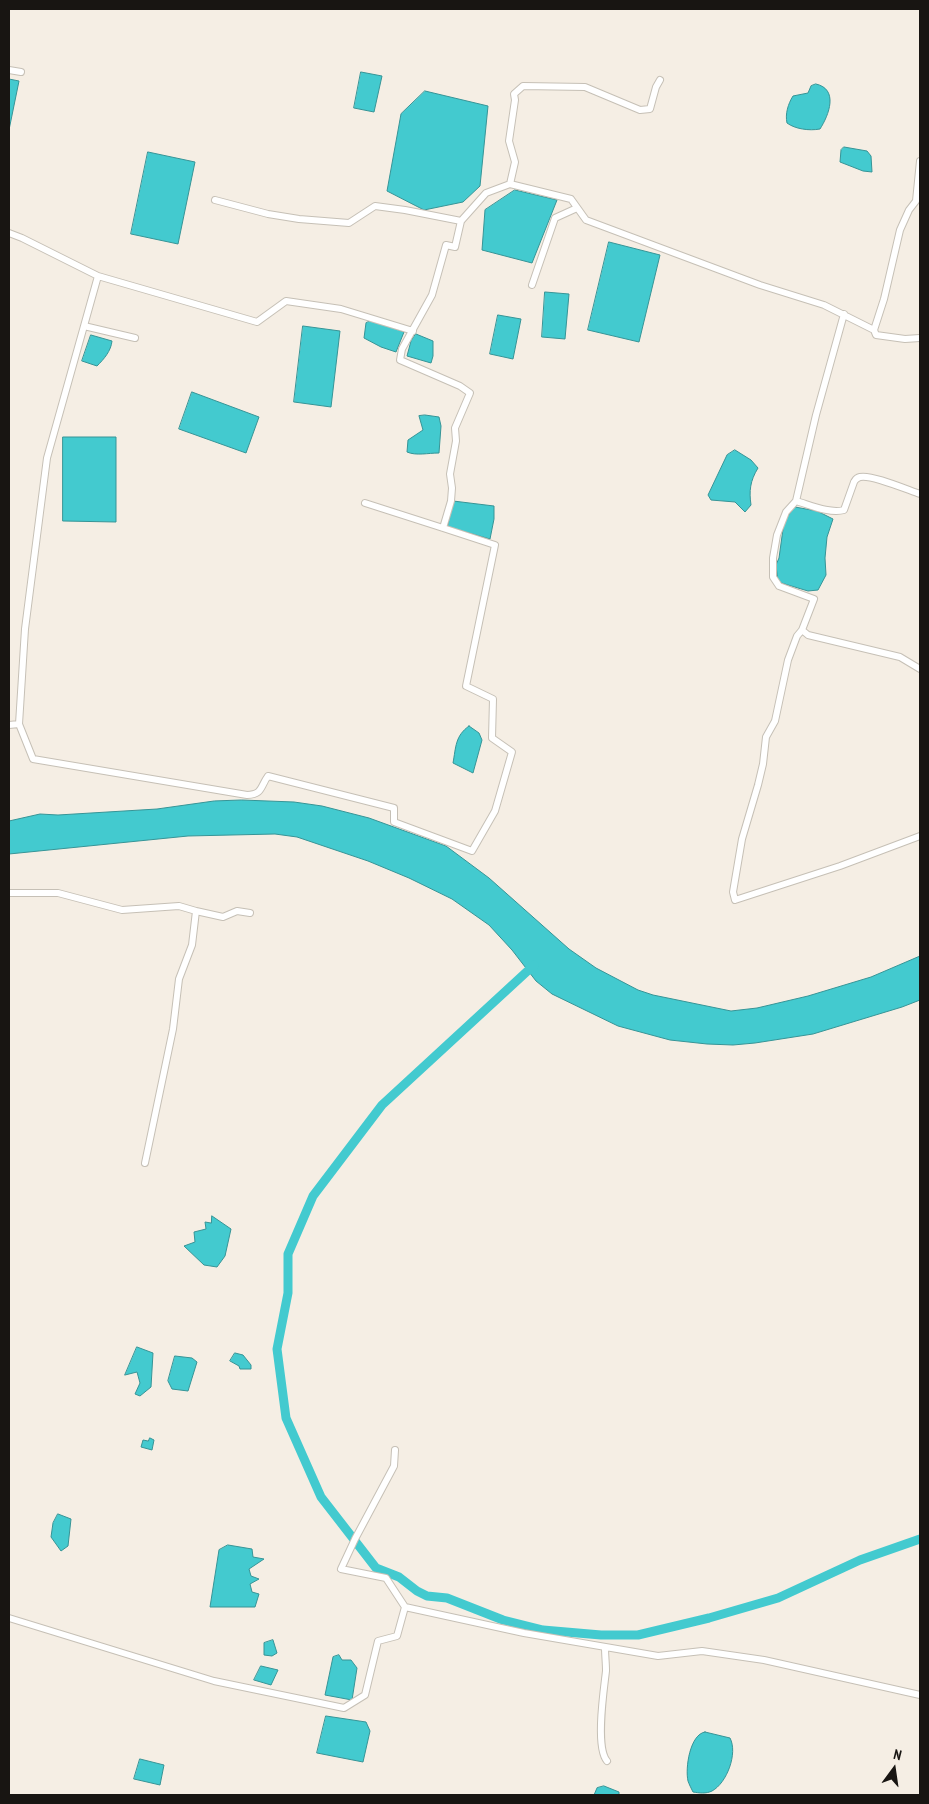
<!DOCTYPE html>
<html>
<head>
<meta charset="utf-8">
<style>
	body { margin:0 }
	#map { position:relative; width:929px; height:1804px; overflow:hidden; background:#f5eee4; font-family:"PT Sans Narrow",sans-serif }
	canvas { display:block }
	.frame { position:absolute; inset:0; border:10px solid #181512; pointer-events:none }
	.north { position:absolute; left:869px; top:1744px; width:50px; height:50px; -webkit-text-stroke:4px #f5eee4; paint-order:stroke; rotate:14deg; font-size:14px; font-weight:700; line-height:20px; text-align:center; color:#181512 }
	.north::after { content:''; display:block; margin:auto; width:18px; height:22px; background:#181512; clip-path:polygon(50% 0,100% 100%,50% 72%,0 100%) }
</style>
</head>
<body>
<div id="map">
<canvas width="929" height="1804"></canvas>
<div class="frame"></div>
<div class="north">N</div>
</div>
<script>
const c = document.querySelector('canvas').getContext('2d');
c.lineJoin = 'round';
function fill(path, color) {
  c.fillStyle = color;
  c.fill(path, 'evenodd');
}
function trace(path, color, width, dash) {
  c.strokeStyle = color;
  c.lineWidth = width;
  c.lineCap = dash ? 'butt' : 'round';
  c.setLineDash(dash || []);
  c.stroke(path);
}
const water = new Path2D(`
	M361 72 382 76 374 112 354 108Z
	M9 79 19 81 9 130Z
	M816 84C839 89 829 115 820 129 809 131 795 129 787 123 785 114 788 104 793 96L808 93 811 86Z
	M425 91 488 106 480 186 463 202 424 210 387 191 401 114Z
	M844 147 867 151 871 156 872 172 863 171 840 162 841 150Z
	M148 152 195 162 178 244 131 234Z
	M515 190 557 200 532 263 482 250 485 210Z
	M609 242 660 255 639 342 588 330Z
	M545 292 569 294 565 339 542 337Z
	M498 315 521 319 513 359 490 354Z
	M373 320 404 332 396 352 381 347 364 338 366 323Z
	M303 326 340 331 331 407 294 402Z
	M416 334 433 341V356L431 363 407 356 411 341Z
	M91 335 112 341C111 351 104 359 97 366L82 361Z
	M192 392 259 417 246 453 179 429Z
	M425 415 439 417 441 426 439 453C428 453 416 456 407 452L408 440 423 430 419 416Z
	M63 437H116V522L63 521Z
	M735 450 751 460 758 468C750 481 749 491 751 505L745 512 735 502 711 500 708 495 727 455Z
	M453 501 494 506V519L490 539 448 527Z
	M795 507 817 511 833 519 827 537 825 558 826 575 818 590 808 591 778 582 776 565 779 558 784 522Z
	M469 726 479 733 482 740 473 773 453 763C456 747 455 736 469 726Z
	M242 800 294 802 322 806 369 818 446 846 489 878 569 949 596 968 638 990 653 995 731 1011 757 1008 808 996 871 977 920 956V1000L902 1007 813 1034 755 1043 733 1045 707 1044 670 1040 618 1026 552 994 536 981 512 950 489 925 452 899 409 878 368 861 297 837 275 834 188 836 9 854V821L40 814 58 815 157 809 214 801Z
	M212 1216 231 1229 225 1256 217 1267 204 1265 184 1246 195 1242 194 1232 206 1229 205 1222 211 1223Z
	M137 1347 153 1353 151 1387 140 1396 135 1394 140 1383 137 1372 125 1375Z
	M235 1353 243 1355 251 1365V1369H240L239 1366 230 1361Z
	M175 1356 192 1358 197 1362 188 1391 172 1389 168 1381Z
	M150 1438 154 1440 152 1450 141 1447 143 1440 148 1441Z
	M58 1514 71 1519 68 1546 61 1551 51 1537 53 1523Z
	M228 1545 252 1549 253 1557 264 1559 249 1569 251 1576 259 1579 250 1584 252 1592 259 1594 255 1607H210L219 1550Z
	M273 1640 277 1653 272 1656 264 1655V1643Z
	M339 1655 342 1660H351L357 1668 352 1700 325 1695 333 1657Z
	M261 1666 278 1670 271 1685 254 1680Z
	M326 1716 366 1722 370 1731 363 1762 317 1753Z
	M705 1732 730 1738C738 1753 727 1783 712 1791 706 1794 699 1793 693 1792 691 1788 689 1784 688 1781 685 1768 690 1734 705 1732Z
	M140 1759 164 1765 160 1785 134 1779Z
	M604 1786 619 1792V1795H594L597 1788Z`);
const canal = new Path2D(`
	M534 965 382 1105 313 1196 288 1254V1293L277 1349 286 1418 321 1497 376 1568 399 1577 417 1591 427 1596 447 1598 503 1620 543 1630 601 1635H638L709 1618 778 1598 860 1560 920 1539`);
const street = new Path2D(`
	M9 70 21 72
	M660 80 656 87 650 109 640 110 585 87 523 86 514 94 515 100 509 141 515 162 510 184 571 199 586 220 760 285 824 305 874 330 884 299 900 230 909 210 916 201 920 161
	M215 200 268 214 299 219 349 223 375 206 405 210 461 221
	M9 233 22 238 98 276 47 458 25 629 19 724
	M98 276 257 322 286 301 341 309 413 331
	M532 285 555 218 577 208
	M844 314 816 415 796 501 786 512 777 535 773 558V577L779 586 814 599 802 630 808 635 900 657 920 669
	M84 326 135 338
	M874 330 876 335 905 339 920 338
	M796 501C810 505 830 514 844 510L854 482C856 479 856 478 860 477 871 474 908 490 920 494
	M365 503 443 528
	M802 630 797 636 788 660 775 721 766 737 763 764 758 785 742 839 733 892 735 900 840 866 920 836
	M9 725 19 724 33 759 247 795C263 794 260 787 268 776L394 808V822L472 851 495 811 512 752 492 738 493 699 466 686 495 545 443 528 451 501 452 488 450 474 456 441 455 428 470 393 460 386 400 360 402 349 432 295 446 245 455 247 461 221 486 193 510 184
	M9 893H58L122 910 179 906 196 911 192 945 179 979 173 1029 145 1163
	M196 911 223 917 237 911 250 913
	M395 1450 394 1466 355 1539 341 1569 386 1578 405 1607 524 1633 658 1656 702 1651 764 1660 920 1695
	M9 1618 214 1681 344 1708 365 1695 378 1641 397 1636 405 1607
	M605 1647C605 1655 606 1663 606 1671 604 1689 595 1747 607 1761`);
fill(water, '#43cacf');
trace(water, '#369496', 1);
trace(canal, '#43cacf', 9);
trace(street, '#c6c0b6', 8);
trace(street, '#fff', 6);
</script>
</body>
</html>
